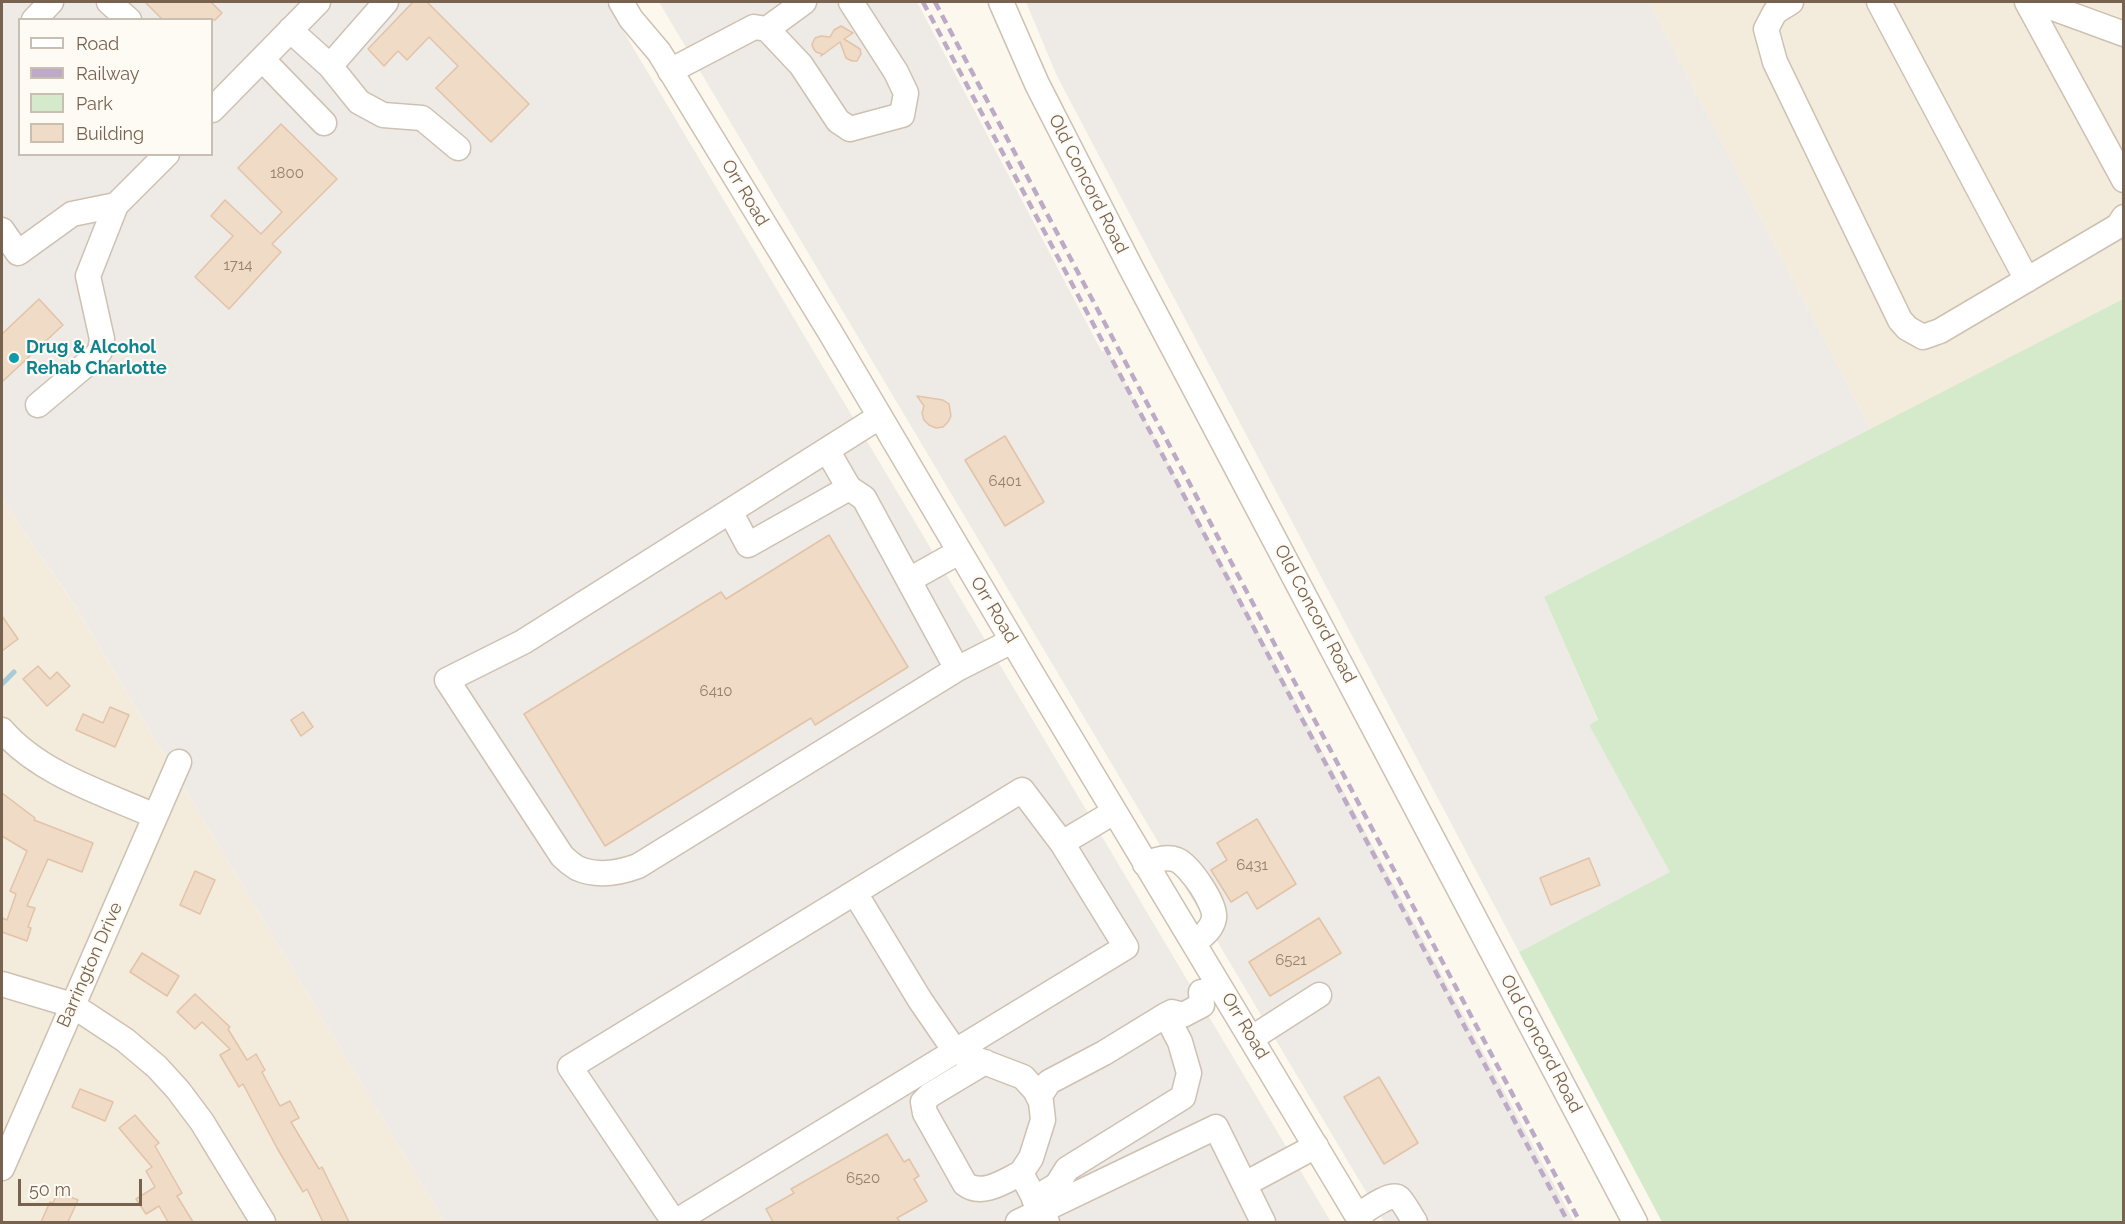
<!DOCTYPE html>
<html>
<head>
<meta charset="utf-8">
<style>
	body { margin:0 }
	#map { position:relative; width:2125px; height:1224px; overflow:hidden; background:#fcf8ed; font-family:Raleway,sans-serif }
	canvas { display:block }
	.frame { position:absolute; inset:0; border:3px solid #776250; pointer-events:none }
	.legend { position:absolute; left:18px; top:18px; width:195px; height:138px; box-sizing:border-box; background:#fefbf4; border:2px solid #c8beb2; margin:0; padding:8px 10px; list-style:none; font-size:18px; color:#776250 }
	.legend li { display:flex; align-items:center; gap:12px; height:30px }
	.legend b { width:30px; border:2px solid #c8beb2 }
	.scale { position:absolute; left:18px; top:1179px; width:124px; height:27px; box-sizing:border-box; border:3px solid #776250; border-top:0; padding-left:8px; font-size:18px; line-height:21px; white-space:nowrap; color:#776250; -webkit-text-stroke:4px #fefbf4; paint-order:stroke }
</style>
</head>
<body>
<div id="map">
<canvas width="2125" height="1224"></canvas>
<div class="frame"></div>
<ul class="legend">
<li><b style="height:8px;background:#fff"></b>Road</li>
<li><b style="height:8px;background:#bcaac7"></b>Railway</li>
<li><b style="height:16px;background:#d5eacb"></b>Park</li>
<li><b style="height:16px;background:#f0dbc6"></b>Building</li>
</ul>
<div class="scale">50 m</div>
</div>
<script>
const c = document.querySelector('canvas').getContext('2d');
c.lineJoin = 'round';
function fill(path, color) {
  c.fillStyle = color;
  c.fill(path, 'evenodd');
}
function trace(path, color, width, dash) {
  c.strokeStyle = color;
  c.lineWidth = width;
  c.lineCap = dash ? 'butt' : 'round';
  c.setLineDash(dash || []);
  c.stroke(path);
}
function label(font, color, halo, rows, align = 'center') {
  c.font = font + ' Raleway,sans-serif';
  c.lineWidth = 4.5;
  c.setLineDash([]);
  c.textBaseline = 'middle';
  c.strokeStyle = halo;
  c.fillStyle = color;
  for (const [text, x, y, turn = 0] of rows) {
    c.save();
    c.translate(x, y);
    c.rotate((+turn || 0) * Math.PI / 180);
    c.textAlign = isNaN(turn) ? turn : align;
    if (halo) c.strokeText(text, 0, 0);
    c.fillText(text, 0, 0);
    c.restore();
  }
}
const residential = new Path2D(`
	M1649 2H2123V299L1871 430Z
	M2 499 75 606 445 1222H2Z`);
const industrial = new Path2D(`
	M2 2H606L1331 1222H445L74 604 2 499ZM20 20H212V154H20Z
	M659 2H917L1102 352 1107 349 1574 1222H1384Z
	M1026 2H1649L1871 430 1544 597 1598 721 1589 725 1671 872 1519 952 1057 76Z`);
const green = new Path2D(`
	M2123 299V1222H1662L1519 952 1670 872 1589 725 1598 720 1544 597Z`);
const stream = new Path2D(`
	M2 684 14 672`);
const building = new Path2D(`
	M145 2H211L222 13 215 20H163Z
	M413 2H427L529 104 491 142 436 88 458 66 429 37 407 60 398 51 384 66 368 49Z
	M841 26 853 33 844 39 860 49 861 54 857 61H852L846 58 840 42 821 56 822 54 816 52 813 48 812 44 815 38 821 36 830 37 834 30Z
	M281 124 337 179 272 244 281 252 229 309 195 277 233 236 211 216 225 200 261 234 282 212 238 168Z
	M39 299 63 325 2 382V334Z
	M917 396 943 400 949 404 951 416 948 422 943 427 936 428 929 425 924 420 922 413 924 406Z
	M1005 436 1044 502 1005 526 965 460Z
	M829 535 908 667 815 725 811 718 605 846 524 714 721 592 726 599Z
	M2 616 18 639 2 651Z
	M38 666 50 679 57 672 70 686 47 706 23 679Z
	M110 707 129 715 115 747 76 730 83 714 103 723Z
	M303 712 313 727 301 736 291 720Z
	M2 793 35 818 34 820 93 843 82 872 48 859 27 906 35 908 28 927 31 928 27 941 2 932V918L7 920 16 894 10 891 27 851 2 836Z
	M1257 819 1296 884 1257 909 1247 892 1231 902 1211 870 1227 860 1217 843Z
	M1589 858 1600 885 1551 905 1540 878Z
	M195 871 215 880 200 914 180 905Z
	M1319 918 1341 953 1270 996 1249 962Z
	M142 953 179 976 167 996 130 972Z
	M195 994 230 1027 228 1029 247 1060 256 1054 265 1070 262 1072 280 1106 290 1101 299 1118 291 1122 319 1169 322 1167 349 1222H323L307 1189 303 1192 277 1148 243 1084 239 1087 220 1055 230 1049 202 1022 195 1029 177 1012Z
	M1379 1077 1418 1143 1384 1164 1344 1097Z
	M80 1089 113 1102 105 1121 72 1107Z
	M135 1115 159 1143 155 1146 182 1193 177 1196 193 1222H168L159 1206 146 1214 136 1199 155 1187 146 1171 152 1167 119 1128Z
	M887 1134 904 1162 909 1159 919 1176 914 1179 927 1201 897 1218 900 1222H773L766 1209 794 1193 791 1189Z
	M58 1192 78 1200 68 1222H41L50 1202 53 1203Z`);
const minor = new Path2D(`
	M109 2 129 20
	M621 2 631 19 659 52 830 332 1035 679 1361 1222
	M1001 2 1037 84 1130 266 1635 1222
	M1791 2 1775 12 1766 29 1775 62 1900 320 1907 328 1923 337 1940 331 2118 226 2124 217
	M1879 2 2027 280
	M2027 2 2124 180
	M2032 11 2046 7 2053 8 2124 34
	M34 20 51 2
	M767 29 804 2
	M290 30 330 66 359 102 383 115 422 118 458 148
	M262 59 324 123
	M330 66 386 2
	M670 71 754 27 767 29 801 65 838 121 850 129 902 115 906 93 896 72 851 2
	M212 110 318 2
	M2 230 18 253 72 214 116 205
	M38 405 95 357 100 351 102 339 88 276 116 205 167 154
	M827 450 849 488
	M730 511 748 545 849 488 864 498 957 669 638 866C619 873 597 877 577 868 572 865 566 860 562 856L447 680 523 642 879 417
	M909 580 959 552
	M957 669 1012 641
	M2 730C40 774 103 793 155 816
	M1062 843 1114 812
	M1145 864C1156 860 1166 856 1177 860 1190 866 1216 904 1214 918 1212 930 1202 936 1194 943
	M855 893 920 1000 955 1051 1023 1077 1035 1090 1041 1102 1043 1120 1031 1158 1021 1173 1047 1222
	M2 984 72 1005 125 1040 157 1067 178 1090 202 1122 263 1222
	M1252 1038 1319 995
	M985 1062 930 1095 923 1102 925 1113 965 1184C982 1197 1005 1181 1021 1173
	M1039 1097 1049 1082 1104 1053 1166 1015 1172 1012 1183 1015 1202 1005 1201 992
	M2 1168 179 762
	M1245 1184 1316 1146
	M1034 1199 1057 1185 1067 1169 1183 1097 1189 1073 1180 1042 1166 1015
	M1357 1216C1365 1211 1391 1191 1399 1198 1405 1204 1410 1215 1415 1222
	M674 1222 570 1067 1022 790 1062 843 1126 947 675 1222
	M1018 1222 1216 1127 1263 1222`);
const rail = new Path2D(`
	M923 2 1568 1222
	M935 2 1580 1222`);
const markers = [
	[14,358,6,"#0f9aa8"]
];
const numberNames = [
	["1800",287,173],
	["1714",238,265],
	["6401",1005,481],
	["6410",716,691],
	["6431",1252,865],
	["6521",1291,960],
	["6520",863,1178]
];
const streetNames = [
	["Old Concord Road",1088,184,63],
	["Orr Road",745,193,59],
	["Orr Road",994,610,59],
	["Old Concord Road",1315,614,62],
	["Barrington Drive",90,965,-66],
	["Orr Road",1245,1026,59],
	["Old Concord Road",1541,1044,62]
];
const cultureNames = [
	["Drug & Alcohol",26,348],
	["Rehab Charlotte",26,369]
];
fill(residential, '#f3ebdb');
fill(industrial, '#eeeae5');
fill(green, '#d5eacb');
trace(stream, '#a8cbd7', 5);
fill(building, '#f0dbc6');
trace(building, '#e2c3a7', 1.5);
trace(minor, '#cec1b2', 27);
trace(minor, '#fff', 24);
trace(rail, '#bcaac7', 4.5, [9, 6]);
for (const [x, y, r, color] of markers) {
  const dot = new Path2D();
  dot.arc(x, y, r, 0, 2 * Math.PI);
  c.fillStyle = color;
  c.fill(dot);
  trace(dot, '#fefbf4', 2);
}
label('15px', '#95806e', null, numberNames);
label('18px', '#776250', '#fefbf4', streetNames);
label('bold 18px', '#0d838f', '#fefbf4', cultureNames, 'left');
</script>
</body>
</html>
